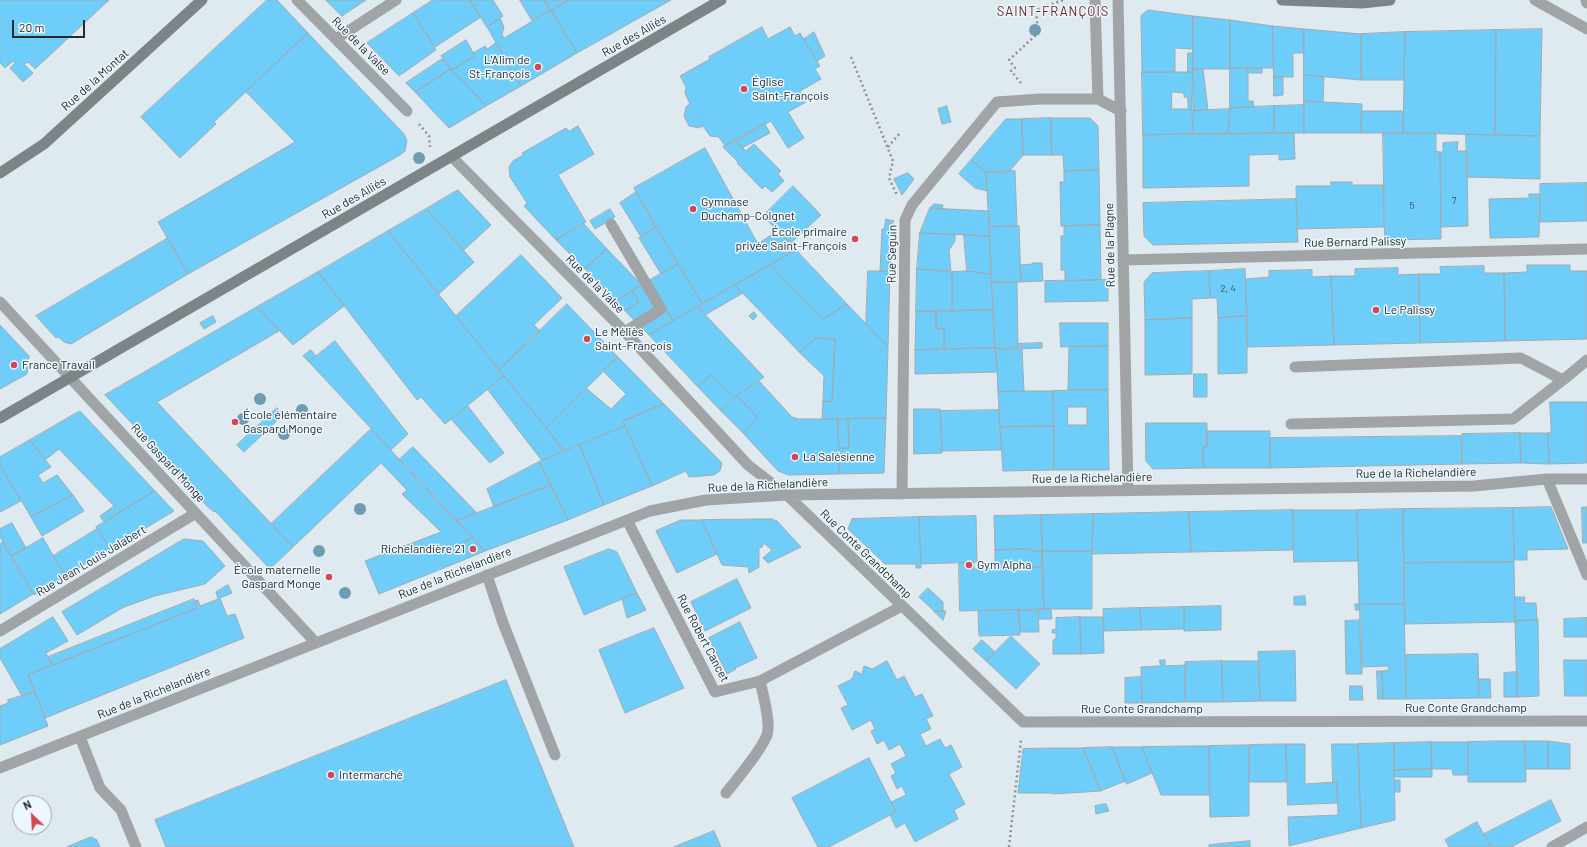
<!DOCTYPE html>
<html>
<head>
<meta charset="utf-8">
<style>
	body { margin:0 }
	#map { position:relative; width:1587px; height:847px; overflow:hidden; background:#dfeaf0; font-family:Barlow,sans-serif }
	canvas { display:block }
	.north { position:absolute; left:12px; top:795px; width:40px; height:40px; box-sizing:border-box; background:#ecf7fd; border:1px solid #9da5a9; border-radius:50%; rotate:335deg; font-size:11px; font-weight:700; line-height:16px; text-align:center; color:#262a2c }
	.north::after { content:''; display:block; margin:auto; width:14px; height:18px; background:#d64651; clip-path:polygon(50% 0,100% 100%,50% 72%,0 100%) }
	.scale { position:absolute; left:12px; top:20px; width:73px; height:18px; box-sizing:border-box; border:2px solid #262a2c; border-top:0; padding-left:5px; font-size:12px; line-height:14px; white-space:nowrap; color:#262a2c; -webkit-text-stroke:3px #ecf7fd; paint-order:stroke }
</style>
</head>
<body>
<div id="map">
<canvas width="1587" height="847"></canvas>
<div class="north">N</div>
<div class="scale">20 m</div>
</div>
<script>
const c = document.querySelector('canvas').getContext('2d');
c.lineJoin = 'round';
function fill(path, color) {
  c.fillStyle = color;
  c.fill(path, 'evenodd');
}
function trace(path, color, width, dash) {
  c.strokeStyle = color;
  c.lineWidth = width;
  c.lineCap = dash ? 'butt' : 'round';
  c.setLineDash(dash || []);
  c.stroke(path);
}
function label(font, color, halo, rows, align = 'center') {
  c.font = font + ' Barlow,sans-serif';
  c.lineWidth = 3;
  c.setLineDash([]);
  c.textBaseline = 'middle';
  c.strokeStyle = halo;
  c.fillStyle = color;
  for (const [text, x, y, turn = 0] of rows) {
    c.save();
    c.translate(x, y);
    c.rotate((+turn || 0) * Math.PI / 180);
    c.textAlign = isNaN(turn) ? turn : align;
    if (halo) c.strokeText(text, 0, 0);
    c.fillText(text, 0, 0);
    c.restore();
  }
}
const building = new Path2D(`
	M0 0H109L35 69 28 62 24 64 33 73 23 82 10 68 15 63 13 61 5 68 0 63Z
	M267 0H277L308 33 214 122 216 124 180 158 141 117Z
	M326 0H366L342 16Z
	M433 0H470L481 17 435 47 413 13Z
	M470 0H493L503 16 487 27Z
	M520 0H544L551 10 532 20Z
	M544 0H569L551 11Z
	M569 0H671L577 53 551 11Z
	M551 10 577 53 521 86 487 27 500 18 504 27 502 34 504 38Z
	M1148 10 1193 16V49L1175 48V72H1142L1141 16Z
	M413 13 436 50 399 76 367 43Z
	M1193 16 1230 20V69H1193Z
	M1230 20 1273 26V68H1230Z
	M1273 26 1304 29V53H1293V77H1274Z
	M762 27 768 39 790 27 795 36 800 33 820 66 815 69 821 79 800 91 806 102 788 112 804 138 788 148 771 121 725 146 719 137 710 136 703 126 699 128 689 126 684 116 686 107 690 104 685 93 686 87 680 76 710 59 709 57Z
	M1304 29 1361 34V80L1304 75Z
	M1542 29 1540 136 1495 135 1496 30Z
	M1496 30 1495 135 1403 133 1405 32Z
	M814 32 825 56 817 61 804 39Z
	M1405 32 1404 80H1361V34Z
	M308 33 404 134 407 141 405 151 400 155 188 274 158 222 295 142 246 92Z
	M466 40 475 56 452 70 441 56Z
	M496 43 521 86 486 106 452 70 475 56 473 53 485 46 487 49Z
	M1188 53H1193V72H1188Z
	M442 59 451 69 415 92 406 83Z
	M1230 68H1248V101H1253L1254 107 1230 108Z
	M1248 68H1262V73H1248Z
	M451 69 486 106 449 128 415 92Z
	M1193 69H1203L1208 110 1192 111Z
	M1142 72H1193V134L1143 135ZM1172 92 1184 93V97H1188V109H1172Z
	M1304 75 1324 77 1323 102 1304 101Z
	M1274 77H1283V95L1274 96Z
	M1304 101 1362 104 1361 133H1304Z
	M1304 105V133H1274V106Z
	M947 106 951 122 942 124 938 109Z
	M1274 106V133L1228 134 1230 108Z
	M1230 109 1228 134H1193L1192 111Z
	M1362 111H1404L1403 133H1361Z
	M1051 118H1090L1098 126 1099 170 1064 171 1063 155H1052Z
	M1051 118 1052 155H1023L1022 119Z
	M1006 119H1022L1023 155 1009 172H986L971 160Z
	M765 124 770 133 742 148 735 140Z
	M578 126 594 154 558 175 586 222 556 240 524 206 527 203 510 177 509 167 513 161 523 155 522 153 566 128 569 131Z
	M1294 133 1295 159 1279 160V154L1249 155V186L1143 188V135Z
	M1383 133H1436V151L1440 152 1441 239 1385 240Z
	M1466 134 1540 136V179L1467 177Z
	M735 140 746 151 754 144 781 171 778 174 784 181 772 192 765 186 762 189 737 163 738 162 723 147Z
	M1458 142 1457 151H1467L1468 226 1441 227 1440 152H1443V143Z
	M705 148 758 244 778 230 796 250 702 304 634 188Z
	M971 160 986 172 987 191 975 188 959 174Z
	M1099 170 1100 225 1061 226 1060 182H1064V171Z
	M1015 171 1017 226 989 227 986 172Z
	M908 173 914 179 902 195 894 179Z
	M1331 182H1352V185H1384V227L1297 229 1296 186H1331Z
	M1587 183V221L1540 222V184Z
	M793 186 821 215 790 244 763 216Z
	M458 190 491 225 464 250 426 209Z
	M636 192 656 227 641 237 620 203Z
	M1529 194H1540L1539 237 1490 238 1489 199 1529 198Z
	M1296 199 1298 242 1153 245 1144 236 1143 203Z
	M934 204 943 205 942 209 930 208Z
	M930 208 989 211V236L920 233Z
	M426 209 474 262 439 294 388 231Z
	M610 209 615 217 595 229 590 221Z
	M886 219 894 221 891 225 890 271H880L882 229H884Z
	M584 224 607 249 585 269 556 240Z
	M1100 225 1101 280 1065 281V270H1061V236H1064V226Z
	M1019 226 1021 282H992L989 227Z
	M656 227 678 264 661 274 639 238Z
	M388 231 504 376 445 424 421 397 417 400 318 272Z
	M920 233 955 234V241L949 250 951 271 917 269Z
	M964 235 989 236 991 274 967 271Z
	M168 238 188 274 71 344 64 342 58 337 56 338 36 316Z
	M607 249 642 285 616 301 585 269Z
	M796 250 847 304 823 319 770 265Z
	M521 255 562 298 534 325 540 331 499 370 456 316Z
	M1033 263H1042L1043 281 1021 282 1020 265 1033 264Z
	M678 264 702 304 673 321 650 280Z
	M770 265 823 319 847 304 888 347 886 418 822 419 823 401 832 402 835 339 816 338 800 353 735 285Z
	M1527 265H1570V271H1587V339L1505 341 1504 273 1527 272Z
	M1484 266V273H1504L1505 341 1420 343 1419 274H1441L1440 267Z
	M1398 268V275L1419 274 1420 343 1334 345 1331 276H1355V269Z
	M917 269 952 272V311L916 312Z
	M1245 269 1247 316 1218 318 1217 298H1210L1209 271Z
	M1312 270V277L1331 276 1334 345 1247 347 1246 279 1269 277V271Z
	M868 271H890L888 347 866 324Z
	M967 271 991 274 993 310 952 311V272Z
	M1209 271 1210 298 1192 299V318L1145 320 1144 282 1152 273Z
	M318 272 344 306 293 345 257 307Z
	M650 280 673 321 649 335 625 311 639 302 632 291Z
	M1108 280V301L1045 302V281Z
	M992 282H1017L1018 349H996Z
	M735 285 743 293 705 315 698 307Z
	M632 291 639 302 625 311 616 301Z
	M567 304 618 357 546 428 499 370Z
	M257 307 279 331 157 402 293 547 270 569 215 511 214 512 207 506 202 501 204 500 171 464 169 466 158 454 160 453 105 395Z
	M698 307 764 377 734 398 711 375 698 387 649 335Z
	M993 310 995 348 944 349V328L936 329V311Z
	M936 311V329L944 328V349L915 350 916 312Z
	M754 312 757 316 753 320 749 316Z
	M213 316 216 322 204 329 200 323Z
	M1247 316V373L1218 374V318Z
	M1192 318V374L1145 375V320Z
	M1060 323H1108V346L1061 347Z
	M0 325 29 356 27 374 0 389Z
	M816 338 835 339 832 402 823 401 824 376 800 353Z
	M335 341 408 434 391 450 309 362Z
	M1042 343V348L1018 349V344Z
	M1108 346V390H1068L1069 347Z
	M995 348 997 372 915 374V350Z
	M1022 348 1024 391 998 392 996 349Z
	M311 350 316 356 309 362 303 356Z
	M618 357 664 404 623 421 625 426 564 451 546 428 586 388 611 409 626 394 603 371Z
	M1194 374H1207V397H1194Z
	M711 375 734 398 721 411 698 387Z
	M504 376 546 428 564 451 542 461 488 390Z
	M759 381 792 417 798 419H838L839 474 788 475 778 471 743 433 758 418 737 396Z
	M1108 390 1109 470H1054L1053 391ZM1068 407H1087V425H1068Z
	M1024 391H1053L1054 426 1000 427 998 392Z
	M737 396 758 418 743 433 721 411Z
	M1550 402H1587V463L1549 464 1548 433 1551 432Z
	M664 404 722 463 720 471 714 475 689 477 686 471 652 486 623 421Z
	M468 406 504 453 490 463 451 419Z
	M277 408 283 415 244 452 237 445Z
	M914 409H940L942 453 914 454Z
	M999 410 1001 450 942 451 940 411Z
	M80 411 155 491 104 522 100 516 114 506 59 449 45 460 30 440Z
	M886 418 884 473 839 474V448H849L848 419Z
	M838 419H848L849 448H839Z
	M1146 423H1207V447H1203V468L1153 469 1146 461Z
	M625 426 652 486 604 505 580 445Z
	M1054 426V470L1003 471 1000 427Z
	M371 429 472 537 460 546 471 557 379 594 365 561 441 532 402 494 407 490 381 463 293 547 271 524Z
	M1207 431H1270V468H1203V447H1207Z
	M1520 433H1548L1549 464 1521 463Z
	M1520 433 1521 463 1462 464V434Z
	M1461 436 1462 464 1270 468V438Z
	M30 440 51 467 38 475 43 483 57 475 73 495 31 517 0 465V457Z
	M580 445 604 505 568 520 539 462Z
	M413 447 477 513 456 521 399 460Z
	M539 462 551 485 494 507 487 489Z
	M0 465 21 501 0 512Z
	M551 485 568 520 485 551 456 521Z
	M155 491 174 511 111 549 96 527Z
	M73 495 84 511 42 536 31 517Z
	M1551 507 1568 549 1527 550V560H1514L1513 508Z
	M1582 507H1587V543H1583Z
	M1513 508 1514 562 1404 563 1403 509Z
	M1403 509 1404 604H1359L1357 510Z
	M1293 510H1357L1358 561 1294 562Z
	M1293 510V550L1191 552 1189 512Z
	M1189 512 1191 552 1092 554 1093 514Z
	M1093 514 1092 551H1042L1041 515Z
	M1041 515 1042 551H1031V549L995 550 994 516Z
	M976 516 977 562 921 564 919 517Z
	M919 517 921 568H916V564H885L848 529 852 519Z
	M757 519H772L777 521 801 547 768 563 763 558 772 550 765 544H763L762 547 759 548V567L749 573 748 567 722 565 702 520Z
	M681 520H702L717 554 677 573 656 531Z
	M12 523 26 548 12 556 0 537V529Z
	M97 529 111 549 65 576 53 556Z
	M472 537 485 551 471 557 460 546Z
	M43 538 65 576 34 595 12 556Z
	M184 539 203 541 225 566 205 584 155 596 124 607 77 635 62 612Z
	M3 542 33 594 0 614V544Z
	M609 549 617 552 637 593 584 615 564 567Z
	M1031 549V551H1042L1043 567 995 568V550Z
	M1042 551H1092V609H1044Z
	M1514 562 1515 622 1405 624 1404 563Z
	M959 563H974V569L1043 567 1044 609 960 611Z
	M737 579 751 608 705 631 691 602Z
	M228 585 232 593 220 598 227 616 235 614 244 638 45 718 28 675 197 608 194 601 198 600 200 606 218 599 216 592Z
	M928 588 943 602V611H934L919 597Z
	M637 593 646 610 627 618 622 599Z
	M1305 596 1306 605H1294V597Z
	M1515 597H1525L1524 603H1536L1537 620 1515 621Z
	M194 599 197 608 52 665 48 657Z
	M1355 604H1360L1361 610H1356Z
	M1360 604H1404L1406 699H1383L1382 671 1389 670 1388 666 1361 667Z
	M1221 606V630L1184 631V607Z
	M1184 607V629L1141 630 1140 608Z
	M1140 608 1141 630 1104 631 1103 609Z
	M1044 609H1051L1052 619H1039L1038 610Z
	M1019 610H1038L1039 632H1020Z
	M1019 610 1020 635 979 636 978 611Z
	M934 611H946L943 620Z
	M53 617 68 641 46 653 52 665 28 675 35 692 22 696 0 658V649Z
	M1080 617H1103L1104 653 1081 654Z
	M1080 617 1081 654H1053V640L1056 639V633H1052V630L1056 629V618Z
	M1587 618V637H1564V619Z
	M1361 620 1362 674H1346L1345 621Z
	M1538 620 1539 696 1517 697 1515 621Z
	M740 622 757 658 735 668 736 669 727 674 709 638Z
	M654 628 684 688 625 713 599 650Z
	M1011 636 1040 664 1016 689 986 661Z
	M982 640 995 652 986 661 973 649Z
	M1295 651 1296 701H1260L1258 652Z
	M1478 654 1479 698 1406 699V655Z
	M1160 660H1165V666L1185 665V702L1142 703 1141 667 1160 666Z
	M1564 660H1587V696H1565Z
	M887 661 897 680 904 676 915 697 922 694 933 716 926 719 931 729 920 734 926 746 940 739 945 748 951 745 962 767 949 774 965 804 954 810 958 819 915 842 905 823 896 828 890 815 896 812 891 802 906 795 902 786 897 789 891 776 896 773 891 764 906 756 900 744 889 750 884 740 877 744 871 731 875 729 871 720 852 730 841 708 848 705 838 686 852 679 855 671 862 674 864 666 872 669Z
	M1222 661 1223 702H1185V662Z
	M1222 661H1259L1260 701 1223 702Z
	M1377 671H1382L1383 699H1378Z
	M1517 672V697H1504V673Z
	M1141 677 1142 703H1125V678Z
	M1479 679H1490L1491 698H1479Z
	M506 680 574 847H166L155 820Z
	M1350 686H1362L1363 700H1350Z
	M35 692 48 726 0 745V706L8 703V700Z
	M1497 741H1525L1526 782H1468V742Z
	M1525 741H1548V769H1526Z
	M1548 741 1570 744V769H1548Z
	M1431 742 1432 769 1394 770V743Z
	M1431 742H1468V775H1453L1452 769H1432Z
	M1394 743 1395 820 1361 828 1358 744Z
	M1276 744H1286L1287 782H1249V745Z
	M1286 744H1305V784L1337 782V803L1288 805Z
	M1332 744H1358L1361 828 1289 846 1288 817 1338 815 1337 782H1333Z
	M1239 745H1249V816L1210 817 1209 746Z
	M1191 746H1209V795H1161L1142 747Z
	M1112 747H1142L1152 773 1127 784Z
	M1112 747 1126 781 1100 791 1083 748Z
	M1054 748H1083L1101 791 1052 794V793H1018L1023 749Z
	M869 758 896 812 829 847H818L792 798Z
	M1432 769V777H1394V770Z
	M1395 780H1400V792H1395Z
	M1551 800 1561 821 1511 847H1491L1484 834Z
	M1106 804 1109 811 1096 814 1095 806Z
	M1477 822 1491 847H1449L1445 840Z
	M714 831 721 847H674Z
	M91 837 97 840 100 847H67Z
	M1250 841V847H1209V845Z`);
const path = new Path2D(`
	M851 57 893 161 889 178 897 195
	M1021 83 1011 71 1015 68 1009 60 1038 33 1036 10 1063 0
	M419 124 429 136 430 147
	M888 147 900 133
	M1009 847 1021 740`);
const service = new Path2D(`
	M611 224 661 309 625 332
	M1295 367 1521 358 1563 380 1587 360
	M1291 424 1513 419 1563 380
	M487 575 503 623 555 755
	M80 737 100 788 121 810 136 847
	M726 793C737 779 761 751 767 735 771 723 763 694 760 681`);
const minor = new Path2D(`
	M297 0 407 111
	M1095 0 1098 99
	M1118 0 1128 491
	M336 39 396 0
	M452 157 625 332 748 465 787 495 1023 722 1587 721
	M1123 260 1587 249
	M0 302 316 643
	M1547 479 1587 575
	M902 494 905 220 912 205 997 102 1040 99H1098L1121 111
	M627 520 715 692 760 681 902 606
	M0 631 196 513
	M0 768 650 511 706 500 787 495 1474 486 1547 479H1587
	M1552 847 1587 827`);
const tertiary = new Path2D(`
	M1535 0 1587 29
	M1586 0 1587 3`);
const secondary = new Path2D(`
	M1282 0 1362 3 1390 0
	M0 173 44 144 202 0
	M0 418 721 0`);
const trees = [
	[1035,30],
	[419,158],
	[260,399],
	[302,410],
	[243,419],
	[284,434],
	[360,509],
	[319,551],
	[345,593]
];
const markers = [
	[538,67,4,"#d64651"],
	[744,89,4,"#d64651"],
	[693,209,4,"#d64651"],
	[855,239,4,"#d64651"],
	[1376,310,4,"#d64651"],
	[587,339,4,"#d64651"],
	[14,365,4,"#d64651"],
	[235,422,4,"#d64651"],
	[795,457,4,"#d64651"],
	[473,549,4,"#d64651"],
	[969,565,4,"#d64651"],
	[329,577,4,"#d64651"],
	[331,775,4,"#d64651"]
];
const numberNames = [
	["7",1454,201],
	["5",1412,206],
	["2, 4",1228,289]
];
const streetNames = [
	["Rue des Alliés",634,36,-30],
	["Rue de la Valse",361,46,45],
	["Rue de la Montat",95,80,-42],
	["Rue des Alliés",354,198,-30],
	["Rue Bernard Palissy",1355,242,-1],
	["Rue de la Plagne",1110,245,-91],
	["Rue Seguin",892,254,-89],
	["Rue de la Valse",595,284,45],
	["Rue Gaspard Monge",168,463,47],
	["Rue de la Richelandière",1416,473,-1],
	["Rue de la Richelandière",1092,478,-1],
	["Rue de la Richelandière",768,485,-3],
	["Rue Conte Grandchamp",866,554,44],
	["Rue Jean Louis Jalabert",91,561,-31],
	["Rue de la Richelandière",455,573,-22],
	["Rue Robert Cancet",703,638,62],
	["Rue de la Richelandière",154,693,-22],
	["Rue Conte Grandchamp",1466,708],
	["Rue Conte Grandchamp",1142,709]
];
const poiNames = [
	["L’Alim de",530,60,"right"],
	["St-François",530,74,"right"],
	["Église",752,82],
	["Saint-François",752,96],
	["Gymnase",701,202],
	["Duchamp-Coignet",701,216],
	["École primaire",847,232,"right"],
	["privée Saint-François",847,246,"right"],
	["Le Palissy",1384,310],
	["Le Méliès",595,332],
	["Saint-François",595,346],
	["France Travail",22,365],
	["École élémentaire",243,415],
	["Gaspard Monge",243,429],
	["La Salésienne",803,457],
	["Richelandière 21",465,549,"right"],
	["Gym Alpha",977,565],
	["École maternelle",321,570,"right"],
	["Gaspard Monge",321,584,"right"],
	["Intermarché",339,775]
];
const neighbourhoodNames = [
	["SAINT-FRANÇOIS",1053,12]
];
fill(building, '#6ecdf9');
trace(building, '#a1acb1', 1);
trace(path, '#8b9397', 2.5, [2, 3]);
trace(service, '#a0a4a7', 11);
trace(minor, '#a0a4a7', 11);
trace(tertiary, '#a0a4a7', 11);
trace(secondary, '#7d8487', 11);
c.fillStyle = '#6e9cb0';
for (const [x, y] of trees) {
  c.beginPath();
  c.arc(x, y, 6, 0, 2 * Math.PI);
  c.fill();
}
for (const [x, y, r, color] of markers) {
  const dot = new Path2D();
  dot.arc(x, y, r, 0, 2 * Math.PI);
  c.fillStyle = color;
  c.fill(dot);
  trace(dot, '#ecf7fd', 1.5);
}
label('10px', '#38535f', null, numberNames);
label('12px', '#262a2c', '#ecf7fd', streetNames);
label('12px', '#262a2c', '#ecf7fd', poiNames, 'left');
c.letterSpacing = '1px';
label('13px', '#6d272b', '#ecf7fd', neighbourhoodNames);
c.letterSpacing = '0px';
</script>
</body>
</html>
